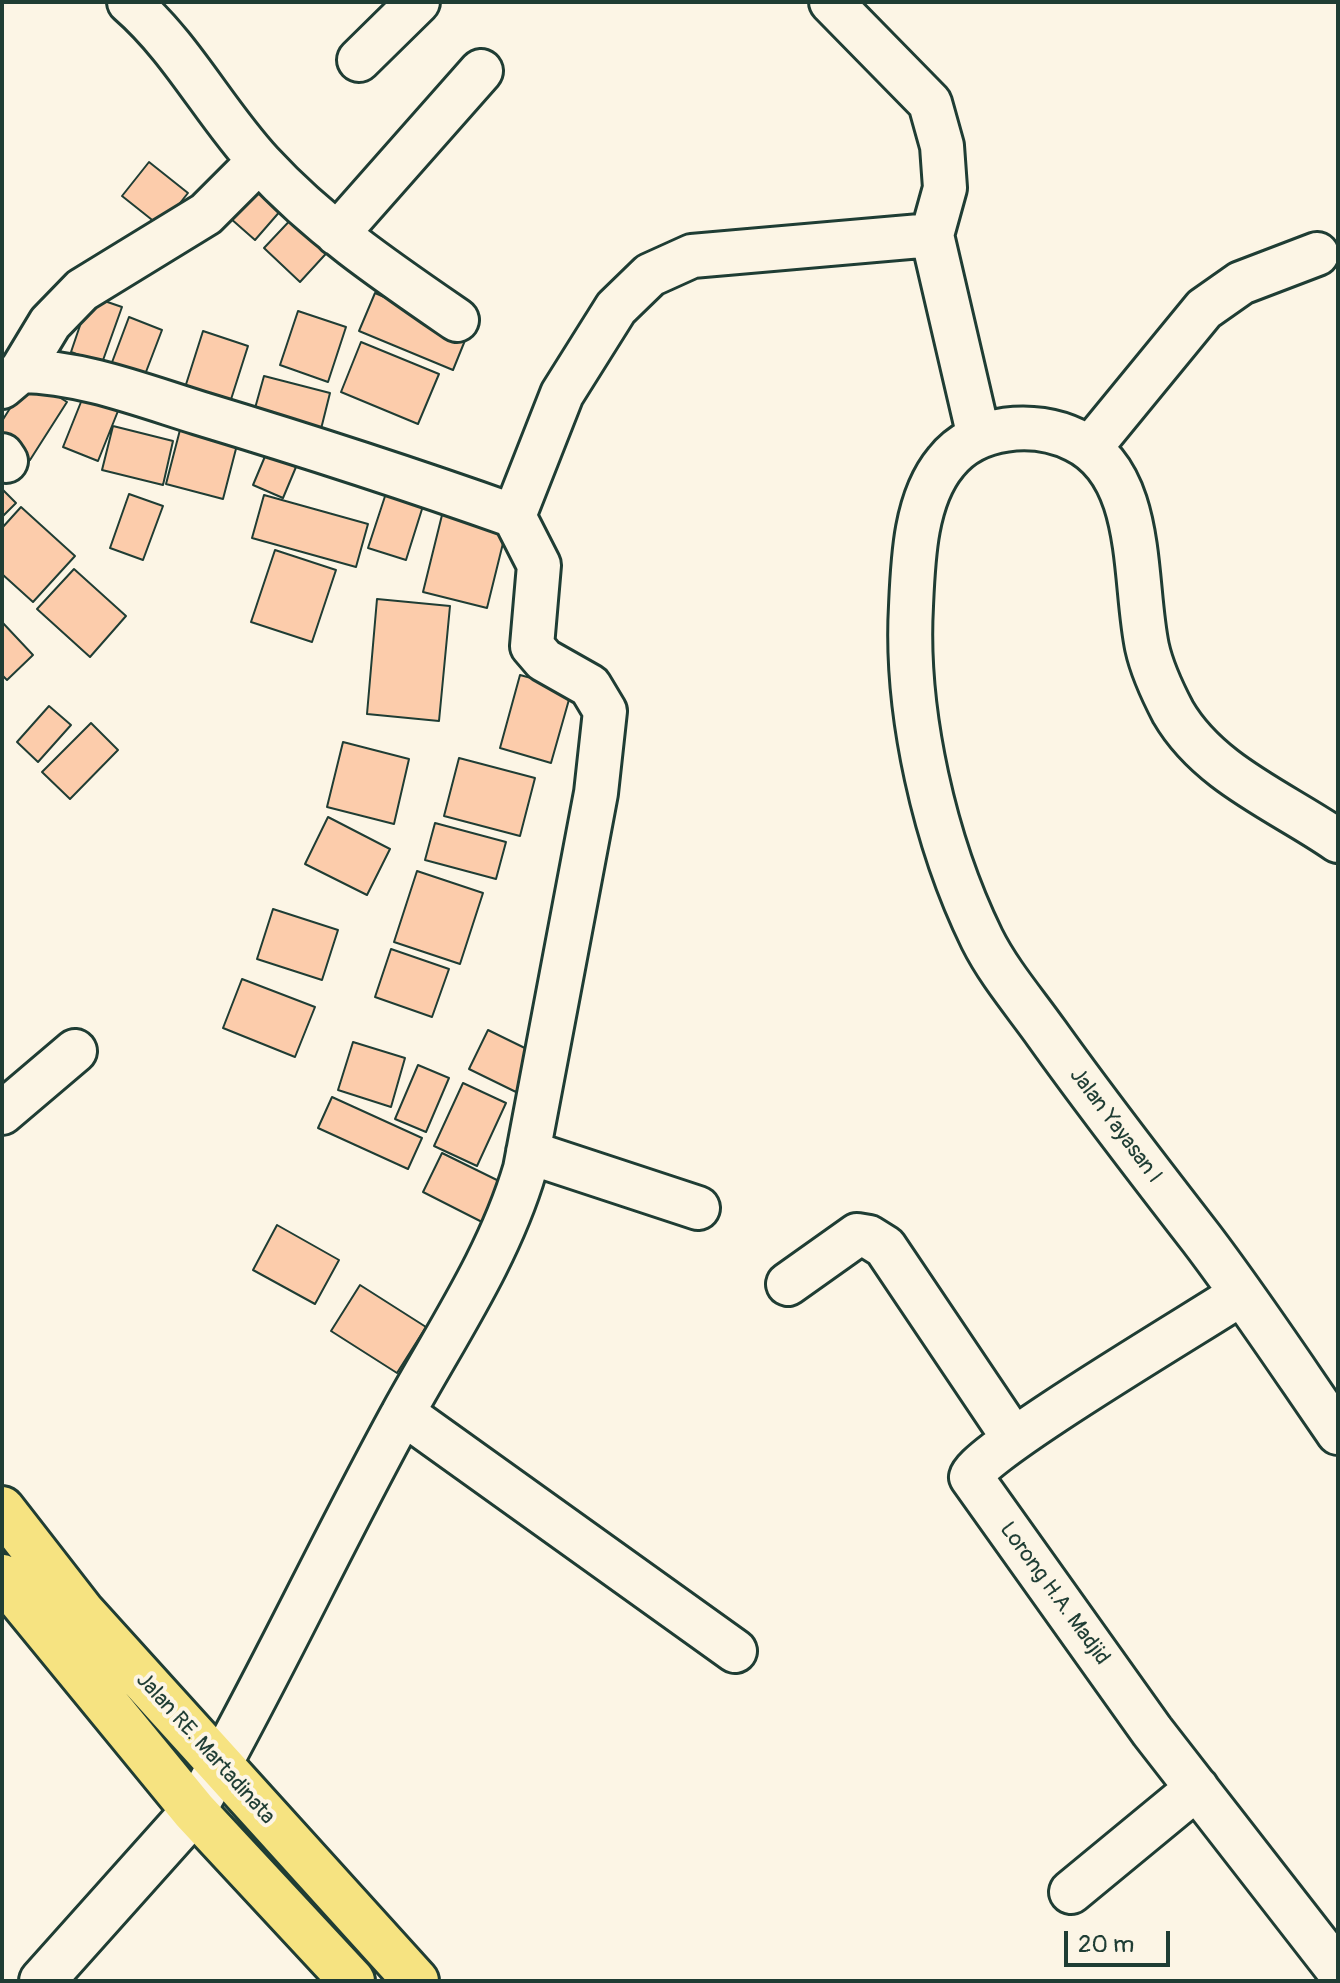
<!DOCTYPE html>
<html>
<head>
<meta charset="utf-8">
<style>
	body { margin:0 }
	#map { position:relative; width:1340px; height:1983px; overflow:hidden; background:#fcf5e5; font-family:Pangolin,sans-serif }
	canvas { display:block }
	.frame { position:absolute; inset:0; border:4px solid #1f3d34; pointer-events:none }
	.scale { position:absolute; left:1064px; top:1931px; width:106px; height:36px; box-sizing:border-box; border:4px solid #1f3d34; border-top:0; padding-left:10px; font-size:24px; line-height:28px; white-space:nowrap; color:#1f3d34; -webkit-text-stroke:6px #fcf5e5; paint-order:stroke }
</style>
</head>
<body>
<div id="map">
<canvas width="1340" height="1983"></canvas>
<div class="frame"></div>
<div class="scale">20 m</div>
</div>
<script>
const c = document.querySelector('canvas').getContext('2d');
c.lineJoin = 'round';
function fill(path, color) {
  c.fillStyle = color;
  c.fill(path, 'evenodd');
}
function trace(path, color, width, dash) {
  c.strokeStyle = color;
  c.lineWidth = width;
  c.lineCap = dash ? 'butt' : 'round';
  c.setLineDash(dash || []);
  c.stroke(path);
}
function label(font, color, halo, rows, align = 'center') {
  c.font = font + ' Pangolin,sans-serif';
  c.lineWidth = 8;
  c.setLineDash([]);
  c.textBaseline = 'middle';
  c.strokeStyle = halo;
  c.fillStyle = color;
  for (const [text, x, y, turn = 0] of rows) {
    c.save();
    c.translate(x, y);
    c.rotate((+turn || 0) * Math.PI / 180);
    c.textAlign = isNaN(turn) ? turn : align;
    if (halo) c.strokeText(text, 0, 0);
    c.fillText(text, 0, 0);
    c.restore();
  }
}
const building = new Path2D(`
	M149 162 188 193 161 227 122 196Z
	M257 187 282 209 255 240 230 218Z
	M297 213 333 246 300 282 264 248Z
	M375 293 468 333 453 370 359 331Z
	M90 296 122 307 102 363 71 352Z
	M298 311 346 327 328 382 280 365Z
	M129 317 162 330 141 385 108 373Z
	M203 331 248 346 227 412 182 397Z
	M361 342 439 374 418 424 341 392Z
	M264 376 330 393 319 437 252 419Z
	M29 378 67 402 30 460 2 442V421Z
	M83 397 118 411 98 461 63 447Z
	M113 426 173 441 163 485 102 470Z
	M181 426 238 441 223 499 166 484Z
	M266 454 296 467 283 498 253 485Z
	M391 478 428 490 406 560 368 548Z
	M2 489 16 503 2 517Z
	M129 494 163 506 143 560 110 548Z
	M264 495 368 524 356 567 252 538Z
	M21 507 75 556 33 602 2 574V528Z
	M443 511 507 527 487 608 423 592Z
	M275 550 336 570 312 642 251 622Z
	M74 569 126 616 90 657 37 609Z
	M377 599 450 606 439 721 367 714Z
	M2 622 33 655 7 680 2 675Z
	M520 675 572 689 551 763 500 748Z
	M49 706 71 725 38 762 17 742Z
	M91 723 118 750 70 799 42 772Z
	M343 742 409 759 394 824 327 807Z
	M459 758 535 778 520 836 444 816Z
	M328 817 390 849 367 895 305 864Z
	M435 823 506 842 496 879 425 860Z
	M417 871 483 893 460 964 394 942Z
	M273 909 338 930 322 980 257 959Z
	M391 949 449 969 432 1017 375 997Z
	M242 979 315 1007 295 1057 223 1028Z
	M488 1030 535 1053 516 1092 469 1069Z
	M353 1042 405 1058 391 1107 338 1090Z
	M418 1065 449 1078 426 1132 395 1119Z
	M463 1083 506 1103 477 1166 434 1146Z
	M332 1097 422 1138 408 1169 318 1128Z
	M442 1153 503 1183 484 1223 423 1192Z
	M277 1225 339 1260 315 1304 253 1270Z
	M360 1285 426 1327 397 1373 331 1331Z`);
const street = new Path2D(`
	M129 2C182 48 214 112 261 163 319 226 387 272 457 320
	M359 60 418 2
	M337 234 481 71
	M932 235 979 437
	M21 371 50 323 82 290 206 214 259 161
	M2 387 21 371C82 372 141 395 199 413 305 445 410 479 514 516L539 565 532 646 544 660 590 686 605 711 596 793 525 1169C499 1257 447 1333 403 1413 331 1544 268 1681 194 1811
	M1090 448 1204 309 1241 283 1317 254
	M2 455 6 461
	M514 516 562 394 616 308 650 275 692 256 932 235 945 188 942 146 930 103 831 2
	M1338 841C1282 802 1209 774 1173 712 1162 691 1152 670 1147 647 1133 580 1146 474 1075 440 1034 420 975 425 946 462 915 499 913 560 911 606 905 713 935 843 982 939 999 973 1025 1003 1047 1034 1097 1104 1149 1171 1201 1238 1249 1301 1293 1368 1338 1433
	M2 1113 75 1051
	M528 1152 698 1208
	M788 1284 857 1235 869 1237 885 1247 1014 1439
	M1241 1294C1205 1318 977 1453 971 1477L1152 1731 1338 1970
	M403 1413 735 1651
	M1071 1892 1197 1788`);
const secondary = new Path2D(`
	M42 1981 194 1811`);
const highway = new Path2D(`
	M2 1509 82 1612 416 1981
	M2 1577 194 1811 352 1981`);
const streetNames = [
	["Jalan Yayasan I",1115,1126,53],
	["Lorong H.A. Madjid",1054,1594,54],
	["Jalan RE. Martadinata",205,1749,48]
];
fill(building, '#fcccab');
trace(building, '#1f3d34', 2);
trace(street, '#1f3d34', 48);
trace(secondary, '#1f3d34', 50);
trace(highway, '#1f3d34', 50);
trace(street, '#fcf5e5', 42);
trace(secondary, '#fcf5e5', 44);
trace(highway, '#f6e381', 44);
label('22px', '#1f3d34', '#fcf5e5', streetNames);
</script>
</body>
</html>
